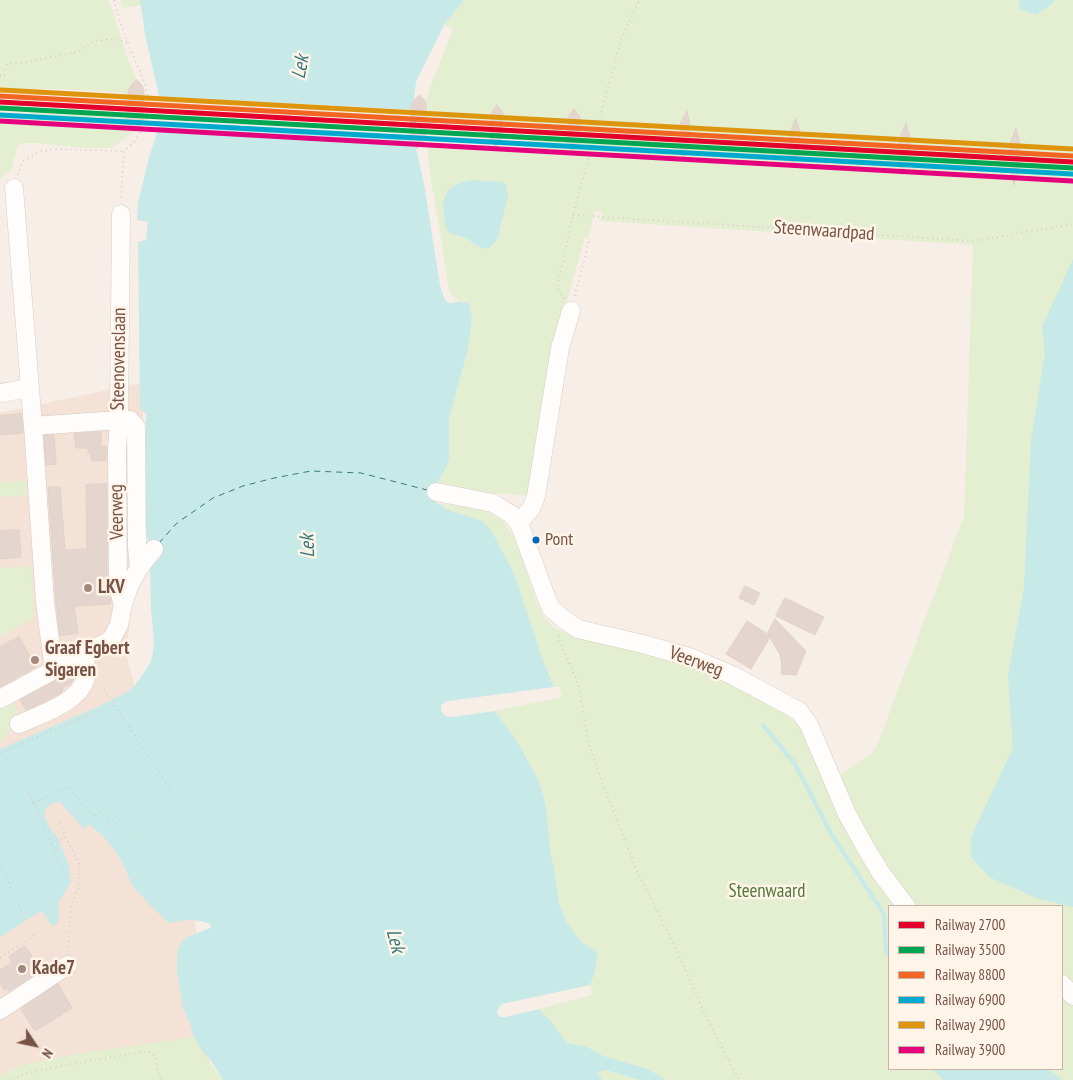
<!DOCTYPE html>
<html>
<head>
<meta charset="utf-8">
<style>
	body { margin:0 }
	#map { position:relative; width:1073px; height:1080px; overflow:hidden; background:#f7efe7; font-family:"PT Sans Narrow",sans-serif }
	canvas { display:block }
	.legend { position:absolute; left:888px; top:905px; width:175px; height:165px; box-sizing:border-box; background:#fff4e8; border:1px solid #c9b3a7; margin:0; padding:6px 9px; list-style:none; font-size:15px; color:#775245 }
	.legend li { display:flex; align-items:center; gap:10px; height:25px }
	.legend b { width:25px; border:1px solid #c9b3a7 }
	.north { position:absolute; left:10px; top:1020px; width:50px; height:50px; -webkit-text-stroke:4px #fff4e8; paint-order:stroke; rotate:124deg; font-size:14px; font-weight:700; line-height:20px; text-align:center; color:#775245 }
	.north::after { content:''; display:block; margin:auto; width:18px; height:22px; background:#775245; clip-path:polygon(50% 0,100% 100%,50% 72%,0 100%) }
</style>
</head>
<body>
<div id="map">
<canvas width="1073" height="1080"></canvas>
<ul class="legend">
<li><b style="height:6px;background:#e4002b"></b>Railway 2700</li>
<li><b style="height:6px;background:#00a651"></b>Railway 3500</li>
<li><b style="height:6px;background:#f26522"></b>Railway 8800</li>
<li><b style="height:6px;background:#00a9ce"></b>Railway 6900</li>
<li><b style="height:6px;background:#dd950e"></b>Railway 2900</li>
<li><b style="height:6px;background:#e5007d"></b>Railway 3900</li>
</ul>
<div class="north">N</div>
</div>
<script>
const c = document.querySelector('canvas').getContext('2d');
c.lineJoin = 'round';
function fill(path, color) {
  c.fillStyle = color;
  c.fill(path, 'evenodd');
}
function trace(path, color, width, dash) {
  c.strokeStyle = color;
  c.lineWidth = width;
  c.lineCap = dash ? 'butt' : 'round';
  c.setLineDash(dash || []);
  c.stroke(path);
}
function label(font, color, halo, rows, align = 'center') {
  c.font = font + ' "PT Sans Narrow",sans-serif';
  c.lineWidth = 5;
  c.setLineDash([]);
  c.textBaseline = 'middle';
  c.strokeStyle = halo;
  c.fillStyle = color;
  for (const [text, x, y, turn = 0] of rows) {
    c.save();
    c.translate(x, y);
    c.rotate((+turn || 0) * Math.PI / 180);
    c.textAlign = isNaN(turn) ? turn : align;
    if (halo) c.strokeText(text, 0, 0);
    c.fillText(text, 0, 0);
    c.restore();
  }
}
const residential = new Path2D(`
	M145 382 127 657 192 901 213 1058 172 1080H0V413Z`);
const green = new Path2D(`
	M0 0H109L127 57 137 80 131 85 128 93 56 89H0Z
	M120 0H140L141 5 123 8Z
	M464 0H1073V1080H602L598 1072 567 1043 557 1030 550 1020 539 1009 592 995 590 985 595 972 597 952 581 942 567 922 559 903 555 873 550 849 546 807 543 794 538 780 521 748 514 737 495 711 562 697 559 687H554L543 660 514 573 499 545 482 521 448 510 438 504 467 506 487 511 504 522 513 536 521 556 536 601 543 616 549 623 556 629 569 634 639 650 688 664 749 694 777 709 792 719 802 729 837 777 869 755 876 748 964 516 973 245 600 221 603 212 595 211 588 238 585 237 563 315 533 496 483 492 437 485 446 468 449 458V418L467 353 471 328 472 317 469 303 459 302 449 292 442 245 431 180 427 146 526 150 528 142 535 126 425 123 426 101 431 84 453 29 444 25ZM452 234 495 244 488 249 481 248 462 236ZM889 906H1062V1069H889Z
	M46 112 127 118 128 126 133 132 112 148H85L37 143H23L18 145 11 170 0 179V115Z
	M26 481 27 495 0 497V482Z
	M31 566 34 618 0 637V568Z
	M12 700 17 711 10 729 0 745V705Z
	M194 1037 201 1050 223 1080H0V1075L20 1065 81 1053Z`);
const water = new Path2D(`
	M140 0H464L444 25 416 82 414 98 411 138 417 152 425 189 440 286 445 300 449 303 459 302 469 303 472 317 471 328 467 353 449 418V458L446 468 430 496 434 501 448 510 482 521 491 530 514 573 543 660 554 687 448 701 441 705V711L445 716 453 717 495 711 514 737 521 748 538 780 543 794 546 807 550 849 555 873 559 903 567 922 581 942 597 952C597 964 595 974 590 985L502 1004 498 1009 497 1013 499 1017H505L539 1009 550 1020 557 1030 567 1043 587 1047 603 1056 648 1069 665 1080H640L607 1070 598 1072 602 1080H223L210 1059 202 1051 194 1037 190 1023 183 1008 177 972V958L178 949 183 940 190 936 210 928 211 926 210 924C195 918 185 920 169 923L149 904 132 885 125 868 116 852 102 835 89 824 84 829 60 802C51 803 47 805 44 813L49 827 57 837 69 865 71 882 58 903 59 916 57 924 52 926 42 911 26 920 0 938V749L102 705 127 692 135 685 142 676 151 661 153 652 154 642 151 608 150 570 152 566 160 558 148 542 144 516 146 414 140 408 138 242 146 240 148 222 137 220 138 203 149 157 161 120 159 96 145 34Z
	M1019 0H1054L1053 3 1036 15 1020 9Z
	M471 180 502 182 506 185 508 196 498 237C487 259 479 245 465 238 459 235 451 236 447 230 445 226 445 220 444 215 441 192 449 185 471 180Z
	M1073 259V907L1036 898 989 877 971 857V837L1013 748 1008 675 1024 588 1031 440 1045 353 1042 327Z
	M932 1069H1048L1062 1080H943Z`);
const pier = new Path2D(`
	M156 96 416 110 414 135 159 121Z`);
const stream = new Path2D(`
	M763 725 795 764 830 832 884 914 886 954`);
const ferry = new Path2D(`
	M159 543 177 523 213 498 243 486 274 478 311 471 361 473 427 490`);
const building = new Path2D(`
	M137 80 142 85 144 90 143 120 141 126 133 132 127 123 128 93 131 85Z
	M420 95 425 101 426 105V135L422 143 416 149 410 139 411 106 414 100Z
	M497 105 503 113V116L501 140 496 147 490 140V137L492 112Z
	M574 109 580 117V120L579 142 577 147 573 151 568 147 567 141 569 116Z
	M687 111 690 126 689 148 683 160 679 147 680 125Z
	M796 119 800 132 799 154 793 166 789 155 790 132Z
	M906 123 910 138 909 160 901 175 899 159 900 138Z
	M1016 129 1020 144 1019 166 1014 185 1009 166 1010 144Z
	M21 414 23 433 0 435V416Z
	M101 432V447L106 446V460L92 461V458H91L90 453H88V448H76L74 434Z
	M54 435 56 464 46 465 44 436Z
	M107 484V588L111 600 110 604 74 606 78 633 60 636 56 601 48 487H60L65 550 87 549 86 485Z
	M19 530 21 557 0 559V531Z
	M745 586 760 593 754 605 739 598Z
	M785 598 824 617 815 635 776 616Z
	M775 619 806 651 796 675 781 674 782 665 780 655 770 637 751 669 726 654 747 621 769 635 768 633Z
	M19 637 36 667 0 687V647Z
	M71 673 74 679 73 680 70 684 62 688 63 691 62 692 43 702 26 710 20 700Z
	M25 946 38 965 34 968 37 973 9 991 7 988 4 990 0 983V970L12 962 9 957Z
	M58 984 72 1008 35 1031 21 1009Z`);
const path = new Path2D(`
	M114 0C118 14 122 28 127 41 133 58 143 74 147 92 152 114 142 137 124 151L121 199
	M0 76H4L7 64 28 62 77 52 94 41 113 39 127 42
	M18 175 23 161 39 152 54 149 124 151
	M573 215 974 241 1073 224
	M575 296 590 238
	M564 299 557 288 573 215 621 40 639 0
	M559 635V639L579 686 588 742 602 782 637 871 678 953 705 1014 739 1080
	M104 689 175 796
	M0 753 103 709
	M27 788 66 876
	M33 803 67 787 94 817 100 812 144 843
	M59 823 80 866 79 887 71 904 68 950
	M51 844 65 838
	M0 864 26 920
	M0 958 36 934
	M13 1080 23 1074 66 1065 148 1051C157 1055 156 1060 157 1068 158 1072 160 1076 161 1080`);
const minor = new Path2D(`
	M14 188 33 426 45 602 54 670
	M121 214 119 420 117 450 118 588 123 604
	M0 393 30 388
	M33 426 119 420H130L136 427 137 547 139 568
	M436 492 493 503 512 515 519 523 545 594 551 608 562 618 578 629 643 644 692 658 732 675 799 711 809 725 847 814 867 850 881 873 906 906
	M519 523 532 507 536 496 560 348 571 311
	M0 699 85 653 111 640 119 625 123 604 130 584 139 568 154 549
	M19 724C39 715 81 702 86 677 87 670 85 661 85 653
	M1062 984 1073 996
	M0 1010 68 965`);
const rail1 = new Path2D(`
	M0 102 1073 162`);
const rail2 = new Path2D(`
	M0 108 1073 168`);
const rail3 = new Path2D(`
	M0 96 1073 156`);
const rail4 = new Path2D(`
	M0 115 1072 174`);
const rail5 = new Path2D(`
	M1 90 1073 149`);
const rail6 = new Path2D(`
	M0 121 1072 181`);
const markers = [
	[536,540,4.5,"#0065bd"],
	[88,588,5,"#a4897e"],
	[35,660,5,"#a4897e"],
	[22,969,5,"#a4897e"]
];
const busNames = [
	["Pont",545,540]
];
const streetNames = [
	["Steenwaardpad",824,231,4],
	["Steenovenslaan",119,359,-89],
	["Veerweg",117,512,-91],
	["Veerweg",696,662,20]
];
const poiNames = [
	["LKV",98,588],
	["Graaf Egbert",45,649],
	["Sigaren",45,671],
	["Kade7",32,969]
];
const parkNames = [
	["Steenwaard",767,892]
];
const waterNames = [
	["Lek",301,67,-80],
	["Lek",308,546,-92],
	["Lek",395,941,76]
];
fill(residential, '#f3e2d5');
fill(green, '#e4eed0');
fill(water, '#c7e9e8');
fill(pier, '#f7efe7');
trace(stream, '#c7e9e8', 4);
trace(ferry, '#37797e', 1, [6, 5]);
fill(building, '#e4d6ce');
trace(building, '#e0d1c9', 1);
trace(minor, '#d8ccc5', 19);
trace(path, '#d8cdc8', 2, [1, 4]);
trace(minor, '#fefdfb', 18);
trace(rail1, '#e4002b', 5);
trace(rail2, '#00a651', 5);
trace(rail3, '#f26522', 5);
trace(rail4, '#00a9ce', 5);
trace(rail5, '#dd950e', 5);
trace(rail6, '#e5007d', 5);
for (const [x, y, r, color] of markers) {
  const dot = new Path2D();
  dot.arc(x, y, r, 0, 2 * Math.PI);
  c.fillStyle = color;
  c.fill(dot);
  trace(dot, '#fff4e8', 2);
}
label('18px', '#775245', '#fff4e8', busNames, 'left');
label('19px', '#775245', '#fff4e8', streetNames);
label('bold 19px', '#775245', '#fff4e8', poiNames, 'left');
label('19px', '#52783a', '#fff4e8', parkNames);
label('italic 20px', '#37797e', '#fff4e8', waterNames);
</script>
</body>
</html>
